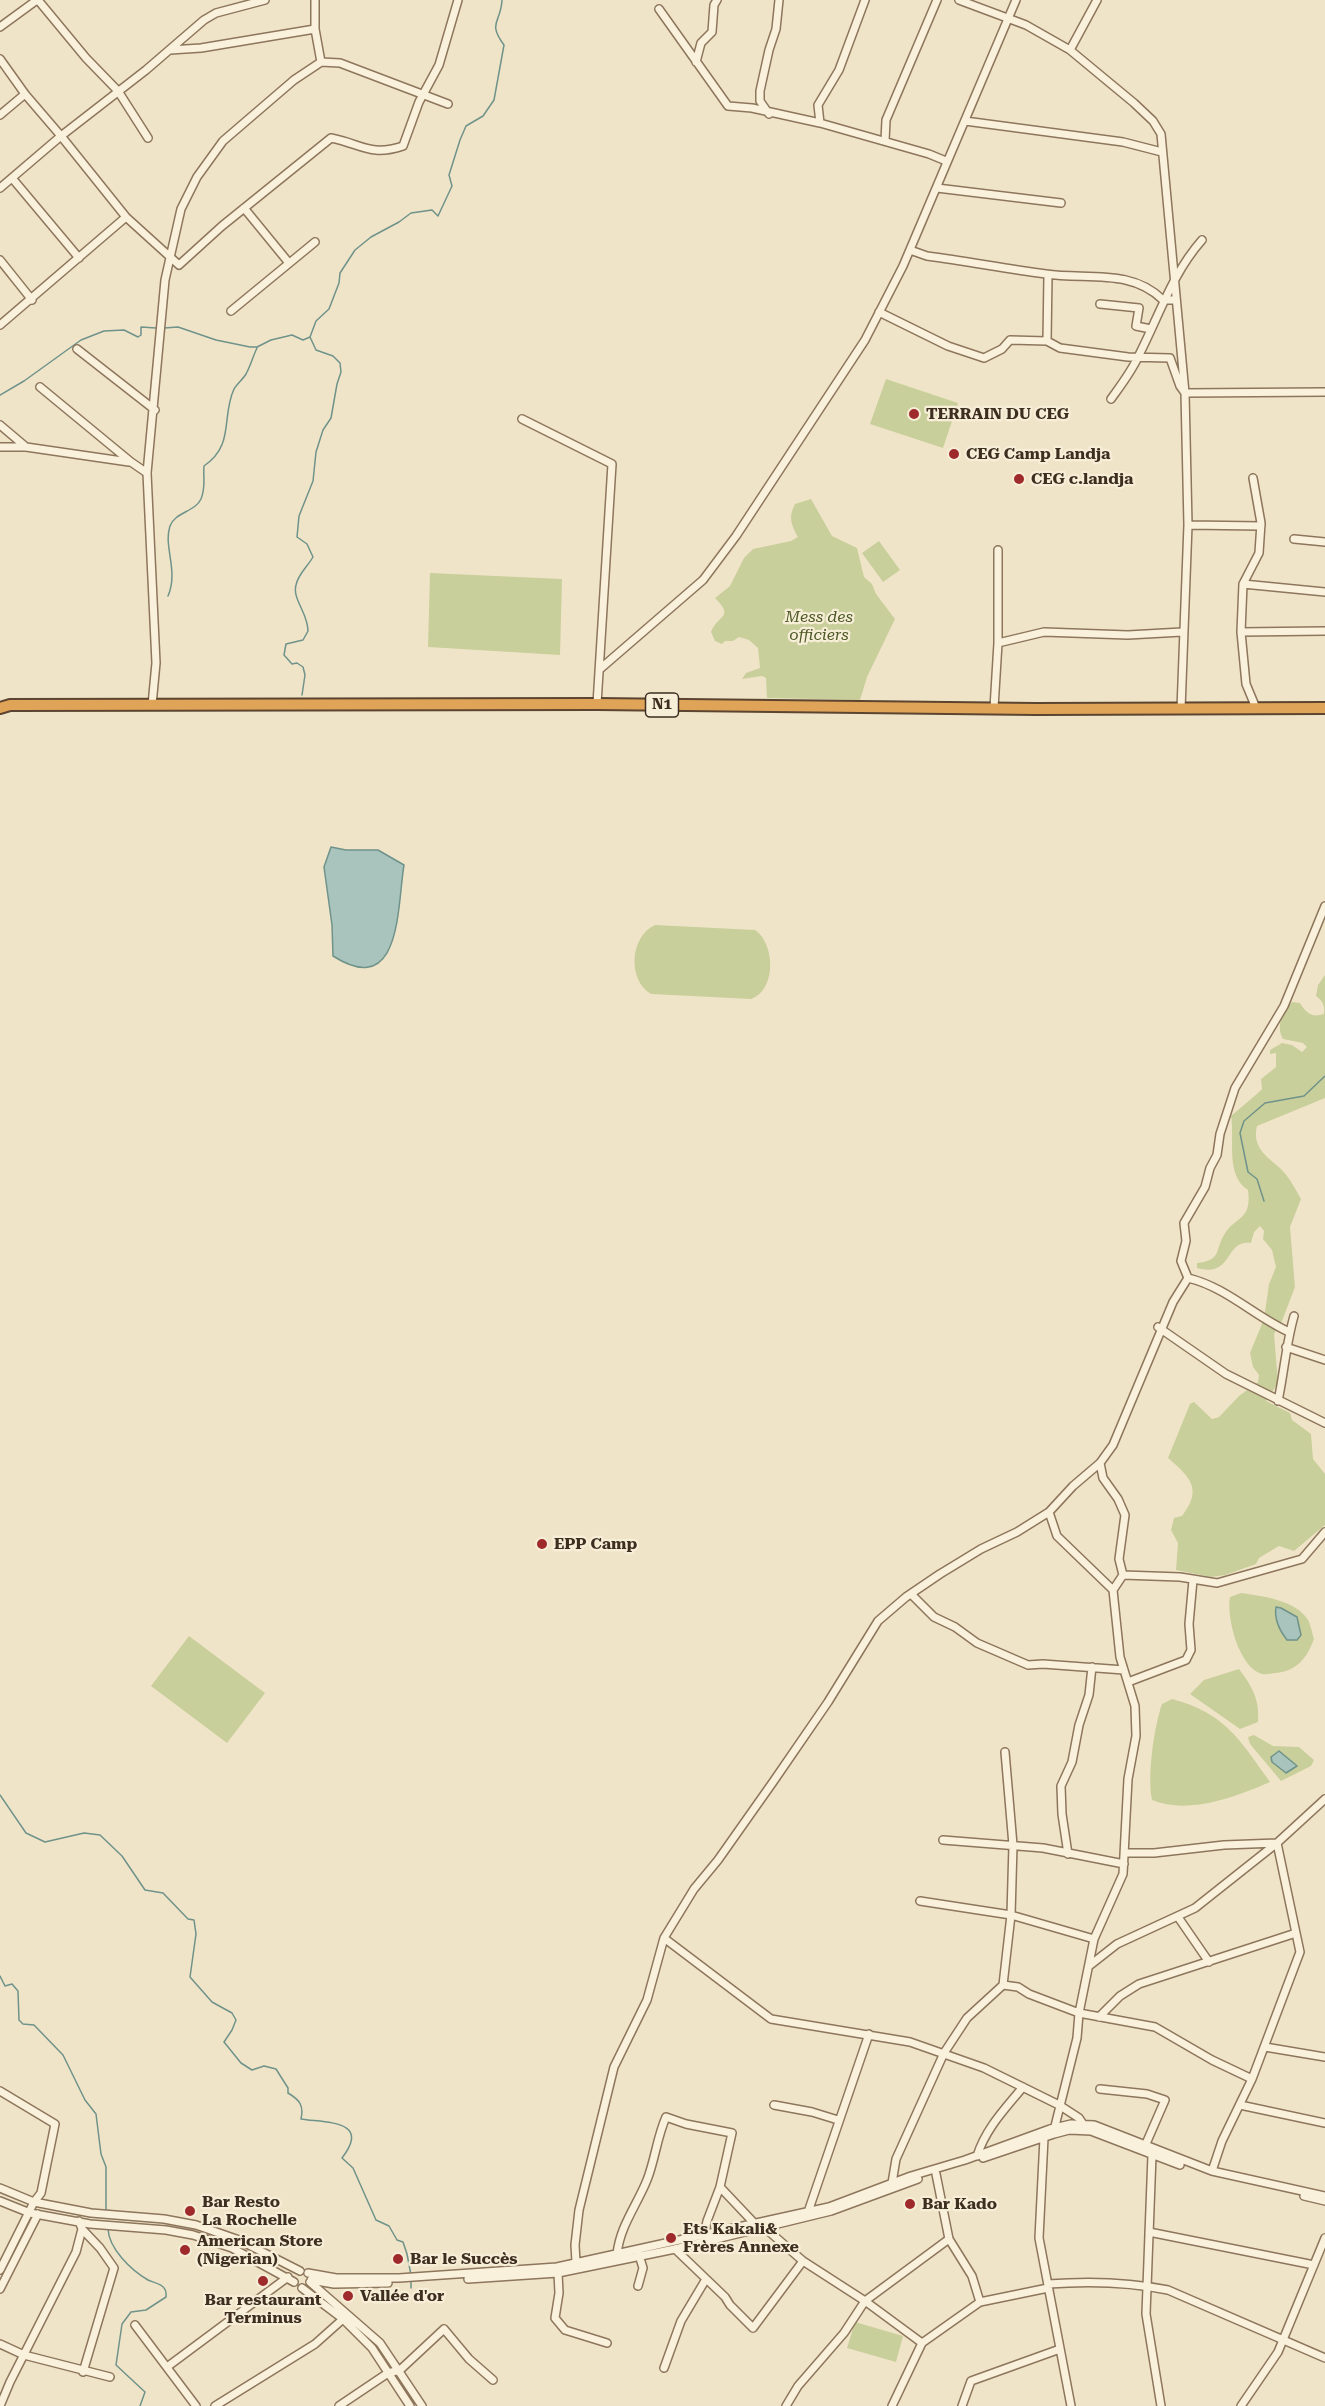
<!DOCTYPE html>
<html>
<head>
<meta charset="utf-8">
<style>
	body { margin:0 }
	canvas { display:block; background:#f0e4c8 }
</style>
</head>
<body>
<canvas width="1325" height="2406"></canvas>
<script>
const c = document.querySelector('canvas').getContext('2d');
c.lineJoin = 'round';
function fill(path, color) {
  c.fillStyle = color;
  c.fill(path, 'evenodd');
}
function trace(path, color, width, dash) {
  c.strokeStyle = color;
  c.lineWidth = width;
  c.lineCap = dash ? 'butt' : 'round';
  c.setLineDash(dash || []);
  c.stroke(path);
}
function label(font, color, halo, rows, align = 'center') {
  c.font = font + ' "Roboto Serif",serif';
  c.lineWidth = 4.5;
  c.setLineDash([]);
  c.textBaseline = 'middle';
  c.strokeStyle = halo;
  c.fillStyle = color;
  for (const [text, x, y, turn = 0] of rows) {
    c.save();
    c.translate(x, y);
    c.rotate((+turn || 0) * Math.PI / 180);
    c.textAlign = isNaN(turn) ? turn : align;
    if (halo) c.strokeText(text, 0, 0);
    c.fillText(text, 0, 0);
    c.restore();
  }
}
const green = new Path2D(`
	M886 379 958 403 943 448 870 424Z
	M811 499 832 536 857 548 864 577 872 584 876 594 895 619 867 677 860 700 767 698 766 678 762 676 742 679 746 673 760 668 758 648 749 640 739 637 733 641H725L722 644 715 641 711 632C718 614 735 618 715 598L730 586 744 558 753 549 791 541 798 537C791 525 788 517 795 504Z
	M879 541 900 570 883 582 862 553Z
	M430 573 562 579 560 655 428 647Z
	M655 925 755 930C775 943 777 990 751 999L651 994C627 980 630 936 655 925Z
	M1325 975V1098L1257 1126C1252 1147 1266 1156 1280 1168 1289 1177 1295 1188 1301 1199L1290 1227 1295 1287 1282 1321 1274 1334 1278 1383 1266 1401 1290 1413 1292 1420 1311 1434 1313 1459 1325 1474V1525L1294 1551 1279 1546 1259 1558 1256 1564 1225 1575 1211 1577 1176 1570 1178 1543 1171 1530 1174 1518 1182 1516C1203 1489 1190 1477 1168 1458L1190 1404 1194 1402 1212 1419 1219 1417 1239 1396 1258 1382 1259 1375 1253 1367 1250 1353 1264 1319 1269 1284 1276 1267 1272 1250 1263 1239 1264 1231 1260 1226 1254 1232 1251 1243C1224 1239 1234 1278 1197 1268V1263C1222 1260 1214 1252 1224 1235 1236 1215 1252 1221 1248 1190 1225 1175 1235 1140 1231 1116L1258 1093 1262 1089 1261 1079 1276 1067V1053L1270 1054V1050L1282 1043 1292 1045 1302 1052 1307 1047 1303 1043 1283 1039C1276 1026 1282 1013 1292 1002L1300 1003C1306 1013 1312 1018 1324 1014 1325 1006 1323 1001 1316 996L1318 985Z
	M1241 1593C1262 1596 1296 1600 1308 1620 1311 1625 1312 1633 1314 1639 1307 1658 1297 1671 1276 1673 1272 1673 1266 1675 1262 1674 1239 1668 1226 1617 1230 1597Z
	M189 1636 265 1693 227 1743 151 1686Z
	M1239 1669C1252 1686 1260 1700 1258 1722L1240 1729 1190 1694 1204 1680Z
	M1172 1699C1225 1713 1240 1740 1270 1782 1236 1797 1188 1815 1152 1800 1147 1776 1154 1727 1162 1704Z
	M1254 1735 1273 1746 1299 1747 1314 1760 1311 1766 1281 1781 1250 1744 1248 1737Z
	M855 2322 903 2336 896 2362 847 2348Z`);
const water = new Path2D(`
	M331 847 346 850H378L404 865C397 906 402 1000 333 956L332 925 324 867Z
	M1276 1607 1281 1608 1297 1617 1301 1635 1297 1640H1287C1280 1631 1274 1619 1276 1607Z
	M1279 1751 1296 1765 1297 1766 1286 1773 1272 1762 1271 1757Z`);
const stream = new Path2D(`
	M164 328 178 327 216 340 250 347H257L271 340 292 335 303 340 310 337
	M0 395 24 381 81 340 104 331 124 330 138 337 141 335V327L156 328
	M168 596C179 570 163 547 170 526 175 512 195 512 201 499 206 487 203 478 204 466 235 445 221 417 234 389 237 384 243 379 246 374 251 365 253 356 257 348
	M302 695 305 675 303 667 297 663 292 664 284 655 286 644 303 640 308 631C308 613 292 599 296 585 298 574 308 566 313 557L307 544 297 537 299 516 313 481 316 452 323 430 331 418 337 384 341 372 340 363 333 356 316 350 310 337 316 321 329 309 339 283 340 273 355 250 371 237 399 222 411 213 432 210 438 216 452 186 449 175 460 140 466 126 483 116 494 100 504 45C487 22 501 23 502 0
	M1264 1201 1257 1179 1248 1172 1240 1133 1244 1121 1265 1103 1304 1096 1325 1076
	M0 1795 26 1833 45 1842 84 1833 100 1835 122 1856 145 1890 163 1893 188 1919 194 1920 196 1934 190 1977 212 2002 232 2013 236 2020 232 2030 224 2042 241 2063 252 2070 264 2066 276 2069 288 2088V2093C300 2100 304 2106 301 2119 324 2123 372 2119 342 2158L353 2168 376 2220 389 2226 397 2240 403 2242 407 2254 411 2275
	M0 1976 5 1986 12 1984 18 1991 19 2020 23 2024 34 2025 63 2055 85 2100 96 2114 101 2154 106 2167V2212
	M108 2229C109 2249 131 2270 148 2280 152 2282 162 2284 164 2288 167 2291 166 2294 166 2297L146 2310 131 2312 122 2324 116 2365 145 2392 140 2406
	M411 2280V2288`);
const minor = new Path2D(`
	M38 0 86 58 118 91 148 138
	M315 0V29L321 62
	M959 0 1026 25 1070 50 1134 103 1153 121 1161 134 1185 393 1188 525 1181 709
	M659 9 728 106 752 108 820 123 929 154 946 161
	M0 27 37 0
	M170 50 201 48 315 29
	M1070 50 1097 0
	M0 59 25 94 0 115
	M696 62 701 43 712 32 714 5 717 0
	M25 94 61 136 126 217 179 265 222 226 331 138C362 144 370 157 403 146L419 102 439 65 458 0
	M769 114 760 101V91L769 50 776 29 779 0
	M965 121 1123 142 1162 152
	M820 123 818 105 839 70 865 0
	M885 141 886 120 937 0
	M12 178 79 258
	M0 188 61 136 146 70 204 20 216 13 265 0
	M937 188 1061 203
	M244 208 289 263
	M910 250 927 256C967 261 1006 269 1046 274 1086 280 1131 268 1163 300H1176
	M0 260 32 300
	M1100 304 1139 308 1136 326 1151 329
	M231 311 315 242
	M879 312 948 346 984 358 1002 349 1010 340 1047 341 1060 348 1128 357 1170 358 1180 386 1185 393 1325 392
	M0 325 126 217
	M1047 341 1048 275
	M77 349 155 410
	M40 387 131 462 147 473
	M1111 399C1121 385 1132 371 1139 355 1159 316 1172 274 1202 240
	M522 419 612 464 597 704
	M0 425 26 447
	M0 447H26L129 462
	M1253 478 1261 523 1259 553 1243 584 1241 632 1246 684 1256 708
	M1188 525 1261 526
	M1294 539 1325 542
	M1243 584 1325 592
	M1241 632 1325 631
	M998 643 1044 632 1128 635 1182 632
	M600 669 703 580 736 536 865 340 903 266 1016 0
	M152 705 156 663 147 473 165 280 181 209 197 177 223 141 294 80 321 62 340 63 448 104
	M994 708 998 643V550
	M1188 1278C1226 1287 1254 1316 1289 1332
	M1158 1327 1226 1374 1325 1423
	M1286 1347 1325 1360
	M1278 1401C1284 1373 1286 1344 1294 1316
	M1100 1463 1103 1478 1118 1499 1125 1515 1119 1559 1123 1575 1113 1590
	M1049 1512 1057 1536 1113 1590 1120 1657 1135 1706 1136 1736 1128 1779 1123 1874 1094 1939 1079 2013 1077 2038 1054 2130
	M1123 1575 1180 1577 1217 1583 1302 1559 1325 1532
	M911 1594 934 1617 955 1627 977 1643 1028 1665 1043 1664 1124 1670
	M1128 1682 1186 1660 1191 1650 1189 1624 1193 1580
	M943 1840 1043 1848 1124 1864
	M1125 1853H1154L1224 1845 1277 1843 1300 1952 1252 2079 1222 2141 1212 2171
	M1068 1854 1062 1814 1061 1786 1072 1762 1079 1725 1089 1695 1092 1667
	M920 1901 1011 1915 1094 1939
	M1178 1917 1209 1962
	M664 1938 771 2019 910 2042 984 2068 1059 2105 1079 2118 1083 2124
	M1089 1966 1117 1944 1195 1908 1277 1843 1325 1799
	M1003 1985 1011 1915 1013 1845 1005 1752
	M1099 2017 1120 1996 1139 1984 1296 1933
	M1265 2047 1325 2057
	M1100 2089 1147 2094 1165 2100 1145 2146
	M0 2091 55 2124 41 2193 34 2202 0 2270
	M774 2105 812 2112 838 2120
	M1240 2105 1325 2123
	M1044 2138 1039 2238 1071 2406
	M1152 2155 1146 2314 1161 2406
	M977 2156C986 2128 1005 2109 1023 2087
	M983 2158 1054 2134 1069 2130 1091 2131 1180 2165
	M936 2174 949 2239 972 2276 980 2302
	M892 2183 896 2159 944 2053 967 2018 1003 1985 1018 1987 1029 1994 1079 2013 1155 2027 1212 2060 1252 2079
	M720 2187 755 2224
	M0 2188 34 2202 91 2213 164 2219 196 2225 239 2240 300 2271
	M1304 2196 1325 2201
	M0 2201 30 2213 90 2224 166 2230 193 2235 232 2248 294 2282
	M808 2212 869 2034
	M765 2228 803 2261 865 2301 922 2343
	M82 2229 100 2248 114 2268 83 2372
	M1149 2232 1314 2265
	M675 2249 725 2297 730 2305 753 2328 803 2261
	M617 2254C620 2226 637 2205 647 2180 655 2160 657 2137 666 2117L686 2124 732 2133 720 2187 707 2221 704 2236
	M576 2262 575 2245 579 2210 614 2067 647 2000 664 1938 694 1889 718 1860 773 1782 828 1702 878 1621 906 1597 940 1574 981 1549 1017 1532 1049 1512 1073 1486 1100 1463 1113 1445 1173 1302 1188 1278 1181 1261 1186 1241 1184 1223 1205 1187 1210 1168 1217 1155 1220 1134 1235 1088 1284 1006 1325 906
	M308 2273 336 2278H399L557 2267 829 2207 911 2176 965 2160 1050 2129 1071 2124 1094 2125 1212 2171 1325 2196
	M558 2273 559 2293 555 2318 565 2330 607 2343
	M468 2279 558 2273 675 2249 831 2211 918 2179
	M311 2280 334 2284 388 2283
	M310 2282 380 2343 422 2406
	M1048 2284C1087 2281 1129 2282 1168 2290L1325 2358
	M638 2286 643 2268 639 2255
	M302 2288 343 2319 372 2348 410 2406
	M0 2289 38 2214
	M135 2325 196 2406
	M0 2344 24 2355 110 2377
	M167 2367 288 2277
	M664 2368 681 2321 706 2279
	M0 2406 10 2382 76 2252 82 2229 79 2221
	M215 2406 315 2344 343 2319
	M339 2406 388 2373 400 2370 444 2329 469 2359 493 2380
	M786 2406 798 2386 844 2333 865 2301 949 2239
	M892 2406 922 2343 980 2302 1048 2288
	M962 2406 971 2381 1060 2349
	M1241 2406 1278 2352 1325 2238`);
const highway = new Path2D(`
	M0 708 10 705 597 704 1036 709 1325 708`);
const markers = [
	[914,414,6,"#9e2a2b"],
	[954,454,6,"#9e2a2b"],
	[1019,479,6,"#9e2a2b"],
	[542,1544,6,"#9e2a2b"],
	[910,2204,6,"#9e2a2b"],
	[190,2211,6,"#9e2a2b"],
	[671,2238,6,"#9e2a2b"],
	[185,2250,6,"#9e2a2b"],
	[398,2259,6,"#9e2a2b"],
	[263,2281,6,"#9e2a2b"],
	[348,2296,6,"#9e2a2b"]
];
const shields = [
	[662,705,33]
];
const shieldNames = [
	["N1",662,705]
];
const poiNames = [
	["TERRAIN DU CEG",926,414],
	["CEG Camp Landja",966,454],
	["CEG c.landja",1031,479],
	["EPP Camp",554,1544],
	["Bar Resto",202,2202],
	["La Rochelle",202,2220],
	["Bar Kado",922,2204],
	["Ets Kakali&",683,2229],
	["Frères Annexe",683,2247],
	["American Store",197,2241],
	["(Nigerian)",197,2259],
	["Bar le Succès",410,2259],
	["Vallée d'or",360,2296],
	["Bar restaurant",263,2300,"center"],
	["Terminus",263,2318,"center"]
];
const parkNames = [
	["Mess des",819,617],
	["officiers",819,635]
];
fill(green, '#c9cf9b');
fill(water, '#a9c4bc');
trace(water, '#6f938a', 1.5);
trace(stream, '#6f938a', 1.5);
trace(minor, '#8d765c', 10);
trace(highway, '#5b4430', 14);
trace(minor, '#faf1dc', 7);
trace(highway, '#e0a458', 10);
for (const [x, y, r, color] of markers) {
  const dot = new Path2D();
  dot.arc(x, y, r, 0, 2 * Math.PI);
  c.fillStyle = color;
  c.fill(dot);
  trace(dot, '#f7eed8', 2);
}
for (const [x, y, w] of shields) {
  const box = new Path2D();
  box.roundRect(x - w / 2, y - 12, w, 24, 4.5);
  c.fillStyle = '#f7eed8';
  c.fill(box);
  trace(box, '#3d2e20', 1.5);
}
label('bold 15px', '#3d2e20', null, shieldNames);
label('bold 16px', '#3d2e20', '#f7eed8', poiNames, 'left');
label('italic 16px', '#4d5a26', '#f7eed8', parkNames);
</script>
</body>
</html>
